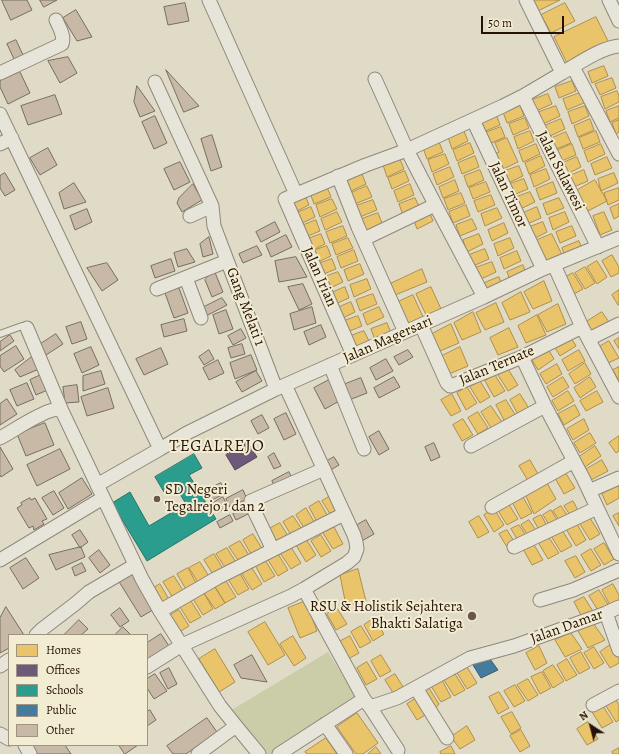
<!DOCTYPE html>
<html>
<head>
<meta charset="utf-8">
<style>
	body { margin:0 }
	#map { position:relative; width:619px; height:754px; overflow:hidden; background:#e0dbc6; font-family:Alegreya,serif }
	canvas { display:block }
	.legend { position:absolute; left:8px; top:634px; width:140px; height:112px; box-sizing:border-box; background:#f2ecd3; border:1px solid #a09480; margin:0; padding:5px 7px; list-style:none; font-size:12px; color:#261104 }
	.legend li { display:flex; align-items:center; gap:8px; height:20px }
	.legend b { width:20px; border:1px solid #a09480 }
	.north { position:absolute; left:571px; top:706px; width:40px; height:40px; -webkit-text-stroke:3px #f2ecd3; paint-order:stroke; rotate:324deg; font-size:11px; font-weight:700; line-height:16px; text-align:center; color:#261104 }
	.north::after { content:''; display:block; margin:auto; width:14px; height:18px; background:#261104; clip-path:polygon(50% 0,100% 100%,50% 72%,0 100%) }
	.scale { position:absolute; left:481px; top:16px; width:83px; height:18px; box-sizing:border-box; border:2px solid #261104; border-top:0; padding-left:5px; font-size:12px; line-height:14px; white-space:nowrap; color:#261104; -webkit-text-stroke:3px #f2ecd3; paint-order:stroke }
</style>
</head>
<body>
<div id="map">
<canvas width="619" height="754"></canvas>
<ul class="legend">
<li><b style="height:11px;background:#e9c46a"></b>Homes</li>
<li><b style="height:11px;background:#6d597a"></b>Offices</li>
<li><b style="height:11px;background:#2a9d8f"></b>Schools</li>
<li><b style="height:11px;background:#457b9d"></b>Public</li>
<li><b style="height:11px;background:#c8b9a7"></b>Other</li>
</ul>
<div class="north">N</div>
<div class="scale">50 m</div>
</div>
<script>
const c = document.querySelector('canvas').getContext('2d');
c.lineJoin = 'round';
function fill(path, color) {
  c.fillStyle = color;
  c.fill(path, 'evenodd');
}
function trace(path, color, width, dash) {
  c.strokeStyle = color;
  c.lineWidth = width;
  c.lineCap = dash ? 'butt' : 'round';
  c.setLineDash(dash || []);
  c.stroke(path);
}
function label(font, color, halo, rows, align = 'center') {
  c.font = font + ' Alegreya,serif';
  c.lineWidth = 4;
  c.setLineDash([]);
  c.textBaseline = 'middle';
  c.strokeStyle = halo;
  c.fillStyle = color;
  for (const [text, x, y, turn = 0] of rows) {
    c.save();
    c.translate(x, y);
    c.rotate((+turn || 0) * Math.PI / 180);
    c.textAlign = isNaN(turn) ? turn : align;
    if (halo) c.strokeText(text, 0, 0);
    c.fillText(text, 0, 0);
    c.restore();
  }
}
const green = new Path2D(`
	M328 652 358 700 274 754H263L230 711Z`);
const homes = new Path2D(`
	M533 0H560L538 11Z
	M565 3 575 21 551 33 541 15Z
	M596 17 610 45 567 63 554 37Z
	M604 66 608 76 592 83 588 72Z
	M612 78 616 88 600 95 595 84Z
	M572 81 576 91 559 98 555 87Z
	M617 91 619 96V102L605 109 601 97Z
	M580 93 584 103 567 110 563 99Z
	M548 94 552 104 536 111 532 100Z
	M520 105 524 116 507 123 503 112Z
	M556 106 560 116 543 124 539 112Z
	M585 106 589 116 572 124 568 112Z
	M619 106V118L610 122 606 111Z
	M496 114 500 125 483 132 479 121Z
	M525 118 529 128 513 135 509 124Z
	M561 119 565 129 548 137 544 126Z
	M590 119 594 130 578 137 574 126Z
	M619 120V132L616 134 612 123Z
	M501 127 505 137 489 144 485 133Z
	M464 131 468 141 452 149 448 137Z
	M530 131 534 141 518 149 514 137Z
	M596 131 600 142 583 149 579 138Z
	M566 132 571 143 554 150 550 139Z
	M507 138 518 162 501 170 494 154 499 152 495 143Z
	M439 142 443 152 427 159 423 148Z
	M470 143 474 153 457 161 453 150Z
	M536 144 540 154 523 162 519 151Z
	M572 144 576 155 559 162 556 151Z
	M601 144 605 154 588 162 584 151Z
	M445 154 449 164 432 172 428 160Z
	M475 156 479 167 462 174 458 163Z
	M541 156 545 166 529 174 525 163Z
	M577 157 581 167 565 175 560 164Z
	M607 157 612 168 595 175 591 164Z
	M400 159 404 169 387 177 383 165Z
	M519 166 523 176 506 184 502 172Z
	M450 167 454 177 437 185 433 174Z
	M546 169 550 179 534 187 530 175Z
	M480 170 484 180 468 187 464 176Z
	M584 170 588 181 571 188 567 177Z
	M405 171 409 181 392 189 388 178Z
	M614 173 618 183 601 191 598 179Z
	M362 174 366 184 349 192 346 181Z
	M524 179 528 189 511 196 507 185Z
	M455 180 459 191 443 198 439 187Z
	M595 180 607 201 586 212 576 191Z
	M486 182 490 192 473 199 469 188Z
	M553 182 557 193 540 200 536 189Z
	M410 184 414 195 398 202 394 191Z
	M367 186 372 197 355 204 351 193Z
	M327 187 331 197 314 204 310 193Z
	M619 188V200L608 205 604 193Z
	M530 192 535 202 518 210 514 198Z
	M461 193 465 203 448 210 444 199Z
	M305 195 309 205 293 213 289 201Z
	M491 195 495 205 478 212 474 201Z
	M415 198 420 208 403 215 399 204Z
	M559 198 564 208 547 215 543 204Z
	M332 199 337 209 320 217 316 205Z
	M373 200 377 210 360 217 356 206Z
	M619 204V216L614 219 610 208Z
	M466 205 470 216 453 223 449 212Z
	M311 207 315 217 298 225 294 214Z
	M537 207 541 218 525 225 521 214Z
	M497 208 502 218 485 226 481 214Z
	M429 211 433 221 417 229 413 218Z
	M337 212 342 222 325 230 321 219Z
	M565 212 569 222 553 230 549 218Z
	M604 212 612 230 600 235 593 216Z
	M378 213 382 223 366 231 362 219Z
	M472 219 477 229 460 236 456 225Z
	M316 220 320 231 303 238 299 227Z
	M543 222 547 232 531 240 527 228Z
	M504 223 508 233 492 241 488 230Z
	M343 226 347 236 330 243 326 232Z
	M572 226 576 236 560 243 556 232Z
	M321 234 325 244 309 252 305 240Z
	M479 234 483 244 467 252 463 240Z
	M552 234 563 257 544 266 532 242Z
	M348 238 353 248 336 255 332 244Z
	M510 238 514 248 498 256 494 244Z
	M579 241 583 251 566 259 562 248Z
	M327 246 331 256 314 264 310 252Z
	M485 249 489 259 473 266 469 255Z
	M354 250 358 261 341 268 337 257Z
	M517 251 521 261 504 269 500 258Z
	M612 255 619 267V273L611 277 602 261Z
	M332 259 336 269 319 276 315 265Z
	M597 261 607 277 597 284 587 267Z
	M492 262 496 272 479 280 475 268Z
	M360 264 364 274 348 281 344 270Z
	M523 265 527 276 511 283 507 272Z
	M585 267 595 283 585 289 575 273Z
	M422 269 427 282 395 295 390 284Z
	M338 272 343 282 326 290 322 278Z
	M573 273 583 289 572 295 562 279Z
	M499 277 503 288 486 295 482 284Z
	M367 279 371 289 354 297 350 285Z
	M544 281 552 301 533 309 524 292Z
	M345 287 349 298 333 305 329 294Z
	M431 287 442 311 427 317 416 294Z
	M619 290V305H618L612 295Z
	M521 292 530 312 510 320 502 303Z
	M373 294 377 304 360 311 356 300Z
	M413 295 424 319 409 325 398 302Z
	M351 302 355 312 339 320 335 309Z
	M496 303 504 322 485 330 476 313Z
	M558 304 566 324 547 332 538 315Z
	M379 307 384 317 367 325 363 314Z
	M473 312 481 332 462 340 454 323Z
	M602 312 609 322 593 333 586 322Z
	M537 315 546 335 526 343 518 326Z
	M358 316 362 326 345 333 341 322Z
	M387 323 391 333 375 340 371 329Z
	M451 324 459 343 440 351 432 334Z
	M509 328 518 347 498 355 490 338Z
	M364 331 369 341 352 349 348 337Z
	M570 336 576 346 560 356 554 346Z
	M619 338V349L614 341Z
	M609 341 619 358 608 363 599 347Z
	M460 347 468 366 449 374 440 357Z
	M548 349 554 359 538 370 532 360Z
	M579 350 585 361 568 371 562 360Z
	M585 363 591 374 575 384 569 374Z
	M557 364 562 374 546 384 540 374Z
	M619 367V381L613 370Z
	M508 369 518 385 508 391 498 375Z
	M495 375 505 391 494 397 485 381Z
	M563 377 569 387 553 397 547 387Z
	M590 377 596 387 580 398 574 388Z
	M480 381 490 397 480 403 470 387Z
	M467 387 477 403 466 410 457 393Z
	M568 391 574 401 558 411 552 401Z
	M597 391 603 402 586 411 580 401Z
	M452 394 461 411 451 416 441 400Z
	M520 394 530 410 519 416 510 400Z
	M506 400 516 416 505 422 496 405Z
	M575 405 580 415 564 425 558 414Z
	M491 406 502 422 491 428 481 412Z
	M478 412 488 428 478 434 468 418Z
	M463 419 473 435 462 441 453 425Z
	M584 419 589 430 573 440 567 429Z
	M590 433 596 443 580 453 574 443Z
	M619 436V451L616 453 609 443Z
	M595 446 601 456 585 467 579 457Z
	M530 460 539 476 529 482 519 466Z
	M602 460 608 471 591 480 585 470Z
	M565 472 575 488 564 494 555 478Z
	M547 483 556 499 534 514 525 494Z
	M618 485 619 486V498L607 505 602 494Z
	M332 495 342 511 332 517 322 501Z
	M523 497 532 513 521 519 512 502Z
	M319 501 329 518 318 524 309 507Z
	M573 501 580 514 572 518 564 506Z
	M508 503 518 519 507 525 497 509Z
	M561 506 569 518 561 523 553 511Z
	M306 508 316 525 306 531 296 515Z
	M494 509 504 525 494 532 484 515Z
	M551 510 559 523 551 528 543 515Z
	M619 513V526L613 516Z
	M541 515 548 528 540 532 533 519Z
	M293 516 304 532 293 538 283 522Z
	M479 516 489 532 478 538 469 522Z
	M590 518 600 534 590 540 580 524Z
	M529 520 537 532 529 537 521 525Z
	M280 523 290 539 279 545 269 529Z
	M577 524 586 540 576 546 566 529Z
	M519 525 527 537 519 542 511 529Z
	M334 527 343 544 333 549 323 533Z
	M507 530 515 543 507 547 499 534Z
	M562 530 572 546 561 552 551 536Z
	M253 534 263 550 252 556 243 540Z
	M321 535 331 551 321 557 311 541Z
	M548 536 559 553 548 559 538 542Z
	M306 539 316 555 306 562 296 545Z
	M240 541 250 557 240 563 229 547Z
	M533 543 543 560 532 565 523 549Z
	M604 543 614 559 604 565 594 549Z
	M291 547 301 563 291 569 280 553Z
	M227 548 237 564 227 570 216 554Z
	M591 549 601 565 591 571 581 555Z
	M214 554 224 570 214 576 204 560Z
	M278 554 288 570 278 576 268 560Z
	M576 556 585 572 575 578 565 561Z
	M265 560 275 576 264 582 255 565Z
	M200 562 210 578 199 584 189 568Z
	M188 568 197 585 187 591 177 574Z
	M252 568 262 584 252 590 242 574Z
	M358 569 366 601 346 606 340 575Z
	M239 572 249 589 238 595 228 579Z
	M174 576 184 592 173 598 163 582Z
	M226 581 236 597 225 603 215 587Z
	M160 584 170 601 159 607 149 591Z
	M613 584 619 595V603L611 607 602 590Z
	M215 587 225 603 215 609 204 593Z
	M599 590 609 606 599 612 589 596Z
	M204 593 213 609 203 615 193 599Z
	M584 597 594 613 583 619 574 602Z
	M191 601 201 617 190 623 180 607Z
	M306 601 317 631 300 638 288 608Z
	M337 608 347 624 336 630 327 614Z
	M179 610 189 626 179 632 169 616Z
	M374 618 384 634 373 641 364 625Z
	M265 622 285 655 268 665 248 632Z
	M593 623 605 640 588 648 578 631Z
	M361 626 371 642 360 648 351 632Z
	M571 633 582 649 565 657 555 640Z
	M293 636 306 658 294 666 280 644Z
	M350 636 359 653 348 659 339 642Z
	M610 645 619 659V663L610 668 600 652Z
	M539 646 547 663 535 670 526 653Z
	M594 647 604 663 594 669 584 653Z
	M215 649 235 682 219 692 199 659Z
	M581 652 590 668 579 674 570 658Z
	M381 655 391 671 380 677 371 661Z
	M567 659 577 675 566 681 557 665Z
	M367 662 377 679 366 685 357 668Z
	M553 665 564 681 553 688 543 671Z
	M467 667 477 683 467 689 457 673Z
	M542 672 551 688 540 694 531 677Z
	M395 674 405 690 395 696 385 680Z
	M455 674 465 690 454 696 444 680Z
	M528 679 538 695 528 701 517 685Z
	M442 680 451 697 441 702 431 686Z
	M515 685 525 701 514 707 504 691Z
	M429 688 439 704 435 709 423 691Z
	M499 692 509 708 498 714 489 697Z
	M417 698 427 714 417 720 407 704Z
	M616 700 619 705V720L616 722 606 706Z
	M603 706 613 722 602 728 592 712Z
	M512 712 521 728 511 734 501 717Z
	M357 713 378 743 363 754H356L337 727Z
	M588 722 598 739 587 745 577 729Z
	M467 726 475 740 460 749 451 737Z
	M521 730 530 746 520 752 510 736Z
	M326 738 337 754H307L305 752Z
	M451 746 455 754H441L440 752Z
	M376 747 381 754H368Z
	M619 748V754H613L612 752Z`);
const offices = new Path2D(`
	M247 442 257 457 235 470 226 455Z`);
const schools = new Path2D(`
	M194 454 202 468 189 475 216 519 147 561 112 503 130 492 149 526 186 504 175 486 164 492 155 477Z`);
const public = new Path2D(`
	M490 659 498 670 481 678 473 665Z`);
const building = new Path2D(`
	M2 0H27L32 10 11 20Z
	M40 0H57L44 7Z
	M185 3 189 21 168 25 164 7Z
	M76 10 92 37 77 41 63 18Z
	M16 40 23 55 14 59 7 44Z
	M68 57 77 73 60 83 48 61Z
	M166 70 199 106 184 112Z
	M20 72 30 93 8 104 0 87V81Z
	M137 86 155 111 140 117 134 102Z
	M55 95 62 114 28 125 21 106Z
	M155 116 167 143 154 149 142 122Z
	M212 135 222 167 211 171 201 139Z
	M48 148 57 165 40 175 30 158Z
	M180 162 190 182 174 190 164 169Z
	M5 173 15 190 5 196 0 188V176Z
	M74 183 86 202 64 209 59 193Z
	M193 184 202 200 182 212 177 203 179 198Z
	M87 209 92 222 75 230 70 216Z
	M275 222 280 232 261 242 256 232Z
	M286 235 292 247 271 257 266 245Z
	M209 237 213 254 203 257 200 244Z
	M257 246 262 255 243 263 239 254Z
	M187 249 195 262 178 267 174 253Z
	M296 257 307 277 279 282 275 261Z
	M171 259 175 271 155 278 151 266Z
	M107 263 118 280 102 291 87 268Z
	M214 270 223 292 212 297 205 280Z
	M303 284 312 304 299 310 288 287Z
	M179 288 188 313 174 318 165 293Z
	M222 298 227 305 206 316 202 308Z
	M312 307 316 323 294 330 290 314Z
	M226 310 233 329 219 334 213 315Z
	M184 319 187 331 164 337 161 325Z
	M81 322 87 339 72 344 66 327Z
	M321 325 326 337 309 345 304 332Z
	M241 329 246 338 233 345 228 336Z
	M56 334 63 344 46 355 39 345Z
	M10 335 14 341 0 351V342Z
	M242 344 245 354 231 358 228 348Z
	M16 346 24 359 4 372 0 366V356Z
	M91 347 99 365 82 373 74 354Z
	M161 348 168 364 144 375 136 359Z
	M209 350 214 359 204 365 199 357Z
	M408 350 413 357 399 365 394 357Z
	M251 355 257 370 235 379 230 363Z
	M33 356 39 369 20 377 15 370Z
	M386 359 393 371 376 380 370 368Z
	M218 360 224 373 209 380 203 368Z
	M101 371 105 384 83 391V376Z
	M256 371 262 381 242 392 236 382Z
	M43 374 50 389 36 395 30 380Z
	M394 377 400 387 379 398 374 388Z
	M361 378 367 393 349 400 343 385Z
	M331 379 341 400 325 409 314 388Z
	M27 383 34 399 17 406 10 390Z
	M77 385 79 402 65 403 63 387Z
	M108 388 114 408 87 416 81 397Z
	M7 399 17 414 0 425V404Z
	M286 413 296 434 284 440 274 419Z
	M262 415 269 428 258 434 251 421Z
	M45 423 54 445 26 456 17 434Z
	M379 431 389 449 379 455 369 437Z
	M434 443 440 457 431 461 425 447Z
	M0 447 13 469 1 477 0 475Z
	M60 449 70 469 37 486 27 465Z
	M274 453 281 466 274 469 268 457Z
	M334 457 339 465 329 471 324 463Z
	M289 472 293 480 275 488 272 481Z
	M82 478 92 494 68 509 59 493Z
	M221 483 226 493 210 501 205 491Z
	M243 490 247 499 230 507 226 499Z
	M54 491 64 508 53 515 42 498Z
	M223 497 228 507 218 512 213 503Z
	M30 498 31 500 35 498 47 519 42 521 44 524 34 530 33 526 29 528 17 508 22 505 21 503Z
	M249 506 252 512 236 520 233 514Z
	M230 515 233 521 220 528 217 522Z
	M366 520 374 534 360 542 352 528Z
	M80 530 88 542 80 548 72 535Z
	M81 547 85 557 56 570 49 555Z
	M99 550 110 565 100 573 89 558Z
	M26 558 39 578 23 589 10 568Z
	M82 563 86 571 75 576 72 568Z
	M133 571 156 608 141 617 118 580Z
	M6 607 24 635H9V648L0 653V618Z
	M120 608 129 621 120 627 111 615Z
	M79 620 88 629 81 635H64Z
	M123 627 130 634 129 635H115Z
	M161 634 169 646 147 660V643Z
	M252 655 267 682 241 678 234 665Z
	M169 668 177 684 168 689 160 673Z
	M155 674 167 691 154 699 147 688V679Z
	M150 710 156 720 147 726V712Z
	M207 718 217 732 186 754H173L167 746Z
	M34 745H65L71 754H37L32 746Z
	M119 745H138L125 754Z`);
const service = new Path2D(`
	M0 334 22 326H24L27 328`);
const minor = new Path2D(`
	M209 0 296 194
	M526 0 562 73C578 64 600 48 619 46
	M609 0 619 21
	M573 67 619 154
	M0 73 62 44C65 36 59 27 56 20
	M375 79 407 150 437 208 484 297
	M155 82 212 206 214 226 276 389
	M523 96 598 247
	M0 114 160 449 97 485
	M473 120 543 269
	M0 144 12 138
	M338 176 358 227 405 332
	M190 216 212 206
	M364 239 435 205
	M554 265 582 327 619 397
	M186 278 201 318
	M157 289 227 261
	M421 325 447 383 450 386H451L522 357 582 327
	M27 328 62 411
	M589 339 619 324
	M353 355 285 199 366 165 407 150 503 106 523 96 562 73
	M522 357 545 406 583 478 619 554
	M330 365 364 449
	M0 438C15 430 37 414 53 410 56 409 59 410 62 411L142 579 160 611 220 706 236 726 259 754
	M471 446 545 406
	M160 449 187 433 276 389 484 297 543 269 619 238
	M589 491 619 478
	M492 507 574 461
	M514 547 597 508
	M273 550 251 504V501L324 469
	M0 560 103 498
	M304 589 364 699
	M540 600 573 590 619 570
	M160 611 217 578 344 514
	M606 613 619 650
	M36 635 41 630 75 604 89 592 135 565
	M0 666 9 660
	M147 667 182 645 291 596 304 589 347 563 354 557 357 549 356 542 354 535 285 385
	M416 688 447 738
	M593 705 619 691
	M370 707 398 750
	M325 724 346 754
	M0 734 9 739
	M25 745 30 754
	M198 754 236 726
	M279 754 364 699 370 707 397 698 470 658 514 646 606 613 619 607`);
const markers = [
	[157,499,4,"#675848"],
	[472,616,5,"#675848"]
];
const streetNames = [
	["Jalan Sulawesi",560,171,63],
	["Jalan Timor",508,195,65],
	["Jalan Irian",319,277,66],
	["Gang Melati 1",245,307,69],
	["Jalan Magersari",388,340,-24],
	["Jalan Ternate",497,366,-23],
	["Jalan Damar",567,627,-20]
];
const poiNames = [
	["SD Negeri",165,490],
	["Tegalrejo 1 dan 2",165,507],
	["RSU & Holistik Sejahtera",463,607,"right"],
	["Bhakti Salatiga",463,624,"right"]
];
const quarterNames = [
	["TEGALREJO",217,447]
];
fill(green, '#cacda8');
fill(homes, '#e9c46a');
trace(homes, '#ae8e4b', 1);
fill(offices, '#6d597a');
trace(offices, '#584357', 1);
fill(schools, '#2a9d8f');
trace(schools, '#297365', 1);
fill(public, '#457b9d');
trace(public, '#3c5b6f', 1);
fill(building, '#c8b9a7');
trace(building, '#746e61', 1);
trace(service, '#8e887b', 8);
trace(minor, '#8e887b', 15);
trace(service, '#e7e4da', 6);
trace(minor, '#e7e4da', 13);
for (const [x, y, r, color] of markers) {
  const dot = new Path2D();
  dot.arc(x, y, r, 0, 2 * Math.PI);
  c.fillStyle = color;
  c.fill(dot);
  trace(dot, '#f2ecd3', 1.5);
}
label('15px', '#261104', '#f2ecd3', streetNames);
label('15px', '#261104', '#f2ecd3', poiNames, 'left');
c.letterSpacing = '1px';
label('17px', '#261104', '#f2ecd3', quarterNames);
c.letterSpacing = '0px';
</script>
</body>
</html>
